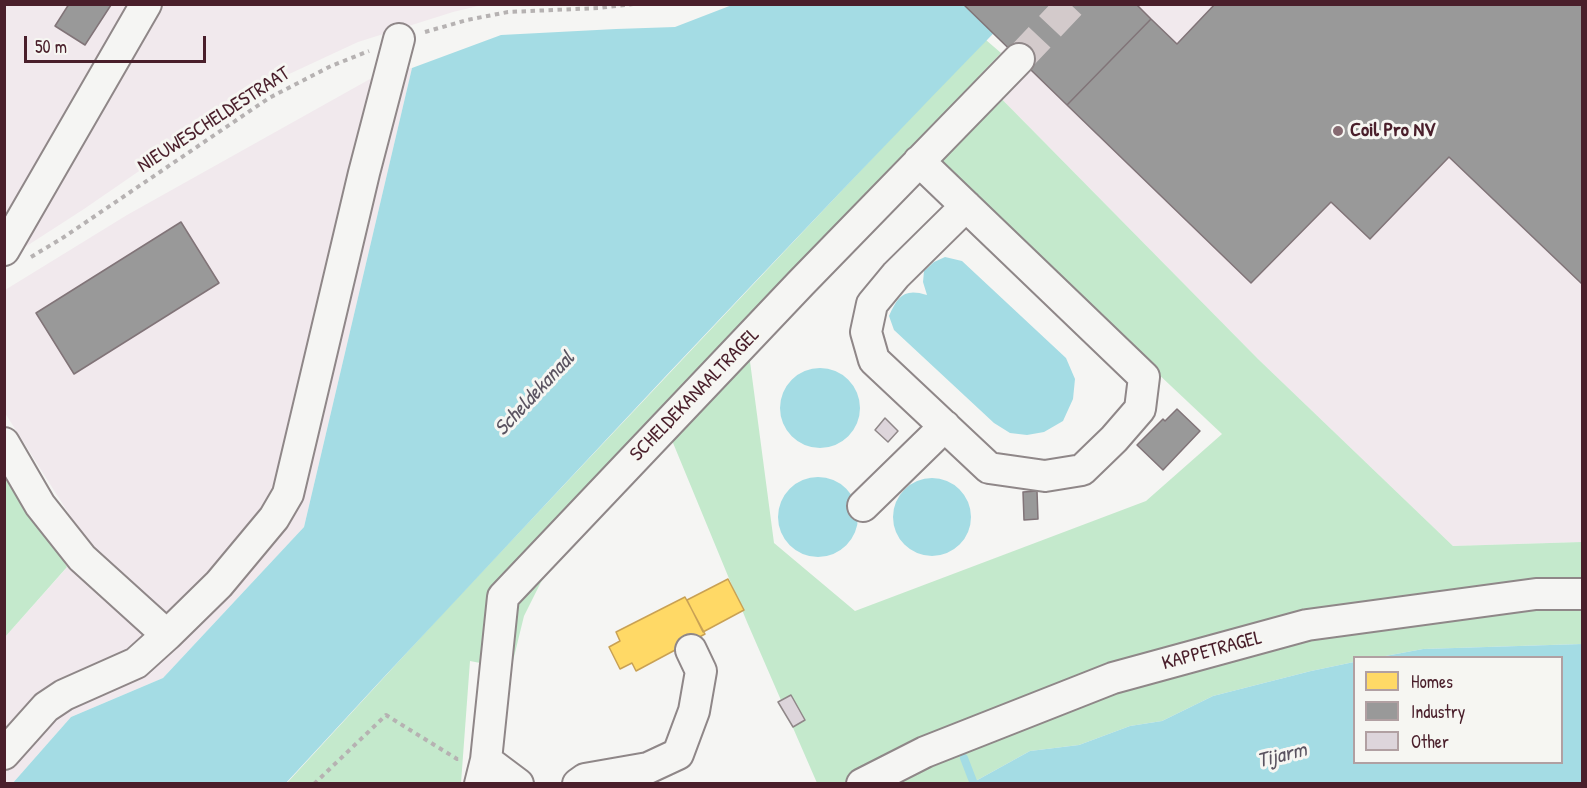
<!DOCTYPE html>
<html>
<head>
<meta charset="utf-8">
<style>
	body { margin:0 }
	#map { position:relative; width:1587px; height:788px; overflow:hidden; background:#f5f5f3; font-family:"Patrick Hand",sans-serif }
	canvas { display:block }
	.frame { position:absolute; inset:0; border:6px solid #4a1f2b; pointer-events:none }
	.legend { position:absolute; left:1353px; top:656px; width:210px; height:108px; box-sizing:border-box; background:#f6f6f2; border:2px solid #b1a0a2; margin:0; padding:8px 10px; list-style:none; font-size:18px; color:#4a1f2b }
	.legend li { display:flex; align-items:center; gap:12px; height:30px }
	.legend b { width:30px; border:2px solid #b1a0a2 }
	.scale { position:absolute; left:24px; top:36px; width:182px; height:27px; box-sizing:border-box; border:3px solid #4a1f2b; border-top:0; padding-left:8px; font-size:18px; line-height:21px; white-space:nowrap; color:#4a1f2b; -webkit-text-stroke:4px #f6f6f2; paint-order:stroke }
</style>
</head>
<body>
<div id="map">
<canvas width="1587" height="788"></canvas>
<div class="frame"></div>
<ul class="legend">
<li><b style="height:16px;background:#ffd966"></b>Homes</li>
<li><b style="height:16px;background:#999"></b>Industry</li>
<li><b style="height:16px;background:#ddd5db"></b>Other</li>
</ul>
<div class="scale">50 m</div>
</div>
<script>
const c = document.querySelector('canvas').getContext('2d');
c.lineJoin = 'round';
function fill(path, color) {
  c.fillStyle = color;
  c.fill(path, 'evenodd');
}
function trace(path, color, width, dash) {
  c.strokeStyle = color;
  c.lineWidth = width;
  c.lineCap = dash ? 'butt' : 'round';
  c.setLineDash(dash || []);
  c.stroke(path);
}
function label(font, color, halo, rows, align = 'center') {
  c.font = font + ' "Patrick Hand",sans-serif';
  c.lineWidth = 6;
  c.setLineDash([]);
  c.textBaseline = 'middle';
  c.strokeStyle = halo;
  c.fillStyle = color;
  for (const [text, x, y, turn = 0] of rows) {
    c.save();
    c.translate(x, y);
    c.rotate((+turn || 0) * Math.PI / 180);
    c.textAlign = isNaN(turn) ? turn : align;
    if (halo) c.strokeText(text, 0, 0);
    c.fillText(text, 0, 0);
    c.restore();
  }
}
const built = new Path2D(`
	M5 5H482L453 12 358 42 244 95 174 147 84 209 5 260Z
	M1046 5H1582V542L1453 546 1258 359 979 76Z
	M412 68 304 527 163 678 71 717 12 784 5 783V637L88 544 5 413V290L127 215 379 74Z`);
const green = new Path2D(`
	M986 40 1001 53 979 76 1258 359 1453 546 1582 542V644L1423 649 1380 657 1354 658V662L1311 671 1213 696 1162 721 1130 726 1079 745 1030 751 972 783H817L747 622 671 438 561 553 541 582 524 616 511 669 470 661 461 783 286 784 446 610 915 113ZM933 162 1222 434 1146 501 855 611 774 543 749 354Z
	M5 464 67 567 5 637Z`);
const water = new Path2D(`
	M732 5H1021C901 128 782 253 664 378 538 513 411 647 286 783L12 784 71 717 163 678 304 527 412 68 501 35 616 29 675 27Z
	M945 257 962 261 1066 358 1075 379 1073 399 1063 421 1044 432 1027 435 1010 433 994 423 894 330 889 316C898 296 904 288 927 295L923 282 924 271 934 262Z
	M780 408a40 40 0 1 1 80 0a40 40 0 1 1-80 0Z
	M778 517a40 40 0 1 1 80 0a40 40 0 1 1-80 0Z
	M893 517a39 39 0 1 1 78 0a39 39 0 1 1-78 0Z
	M1582 644V783H972L1030 751 1079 745 1130 726 1162 721 1213 696 1311 671 1354 662V762H1562V658L1380 657 1423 649Z`);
const homes = new Path2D(`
	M728 579 744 610 703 632 687 600Z
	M685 597 705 634 636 671 632 663 620 669 609 647 620 641 616 632Z`);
const industry = new Path2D(`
	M69 4 111 5 85 45 55 26Z
	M963 4H1136L1151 19 1067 105Z
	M1215 4H1582V284L1449 157 1370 239 1331 202 1251 283 1067 105 1151 19 1177 44Z
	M181 222 219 283 74 374 36 313Z
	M1177 409 1200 431 1163 470 1137 445 1163 419 1165 421Z
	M1037 491 1038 519 1024 520 1023 492Z`);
const stream = new Path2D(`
	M964 758 974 784`);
const building = new Path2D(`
	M885 418 898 431 888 442 875 430Z
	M791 695 805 720 793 727 778 702Z`);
const minorTunnel = new Path2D(`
	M1019 59 1071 4`);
const path = new Path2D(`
	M4 5 5 4
	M425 32 467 20 508 12 599 8 633 4
	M31 257 64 237 269 98 331 66 369 51
	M314 784 386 715 457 759H461`);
const minor = new Path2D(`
	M919 161 1144 377 1140 409 1114 439 1082 470 1045 476 989 468 874 360 866 332 872 304 896 275 966 206
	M4 250 146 4
	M4 443 40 505 82 558 167 635
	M863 506 945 426
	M4 754 46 707 64 695 136 663 167 635 219 584 274 518 288 494 364 173 399 39
	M486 760 518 784
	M480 784 486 760 503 597 801 283 1019 59
	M578 784 585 779 648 768 678 754 694 711 701 671 691 650
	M862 784 925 752 1113 678 1307 625 1536 594H1582`);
const markers = [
	[1338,131,6,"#866a71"]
];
const streetNames = [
	["NIEUWESCHELDESTRAAT",214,120,-33],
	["SCHELDEKANAALTRAGEL",695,395,-46],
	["KAPPETRAGEL",1212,651,-15]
];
const poiNames = [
	["Coil Pro NV",1350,131]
];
const waterNames = [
	["Scheldekanaal",535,394,-47],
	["Tijarm",1282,756,-14]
];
fill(built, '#f1e9ed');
fill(green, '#c4e9cc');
fill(water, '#a4dce4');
fill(homes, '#ffd966');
trace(homes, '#c9a154', 1.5);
fill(industry, '#999');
trace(industry, '#817478', 1.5);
trace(stream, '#a4dce4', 8);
fill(building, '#ddd5db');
trace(building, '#8f8788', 1.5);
trace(minorTunnel, '#d3cacb', 30, [30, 15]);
trace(minor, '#8f8788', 34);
trace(path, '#b6b2b2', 4, [4.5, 4.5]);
trace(minor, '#f5f5f3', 30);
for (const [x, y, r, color] of markers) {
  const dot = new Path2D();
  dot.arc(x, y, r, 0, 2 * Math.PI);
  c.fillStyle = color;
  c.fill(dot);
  trace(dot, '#f6f6f2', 2);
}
label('20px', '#4a1f2b', '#f6f6f2', streetNames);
label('bold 20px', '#4a1f2b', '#f6f6f2', poiNames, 'left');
label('italic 21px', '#5b5461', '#f6f6f2', waterNames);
</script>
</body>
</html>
